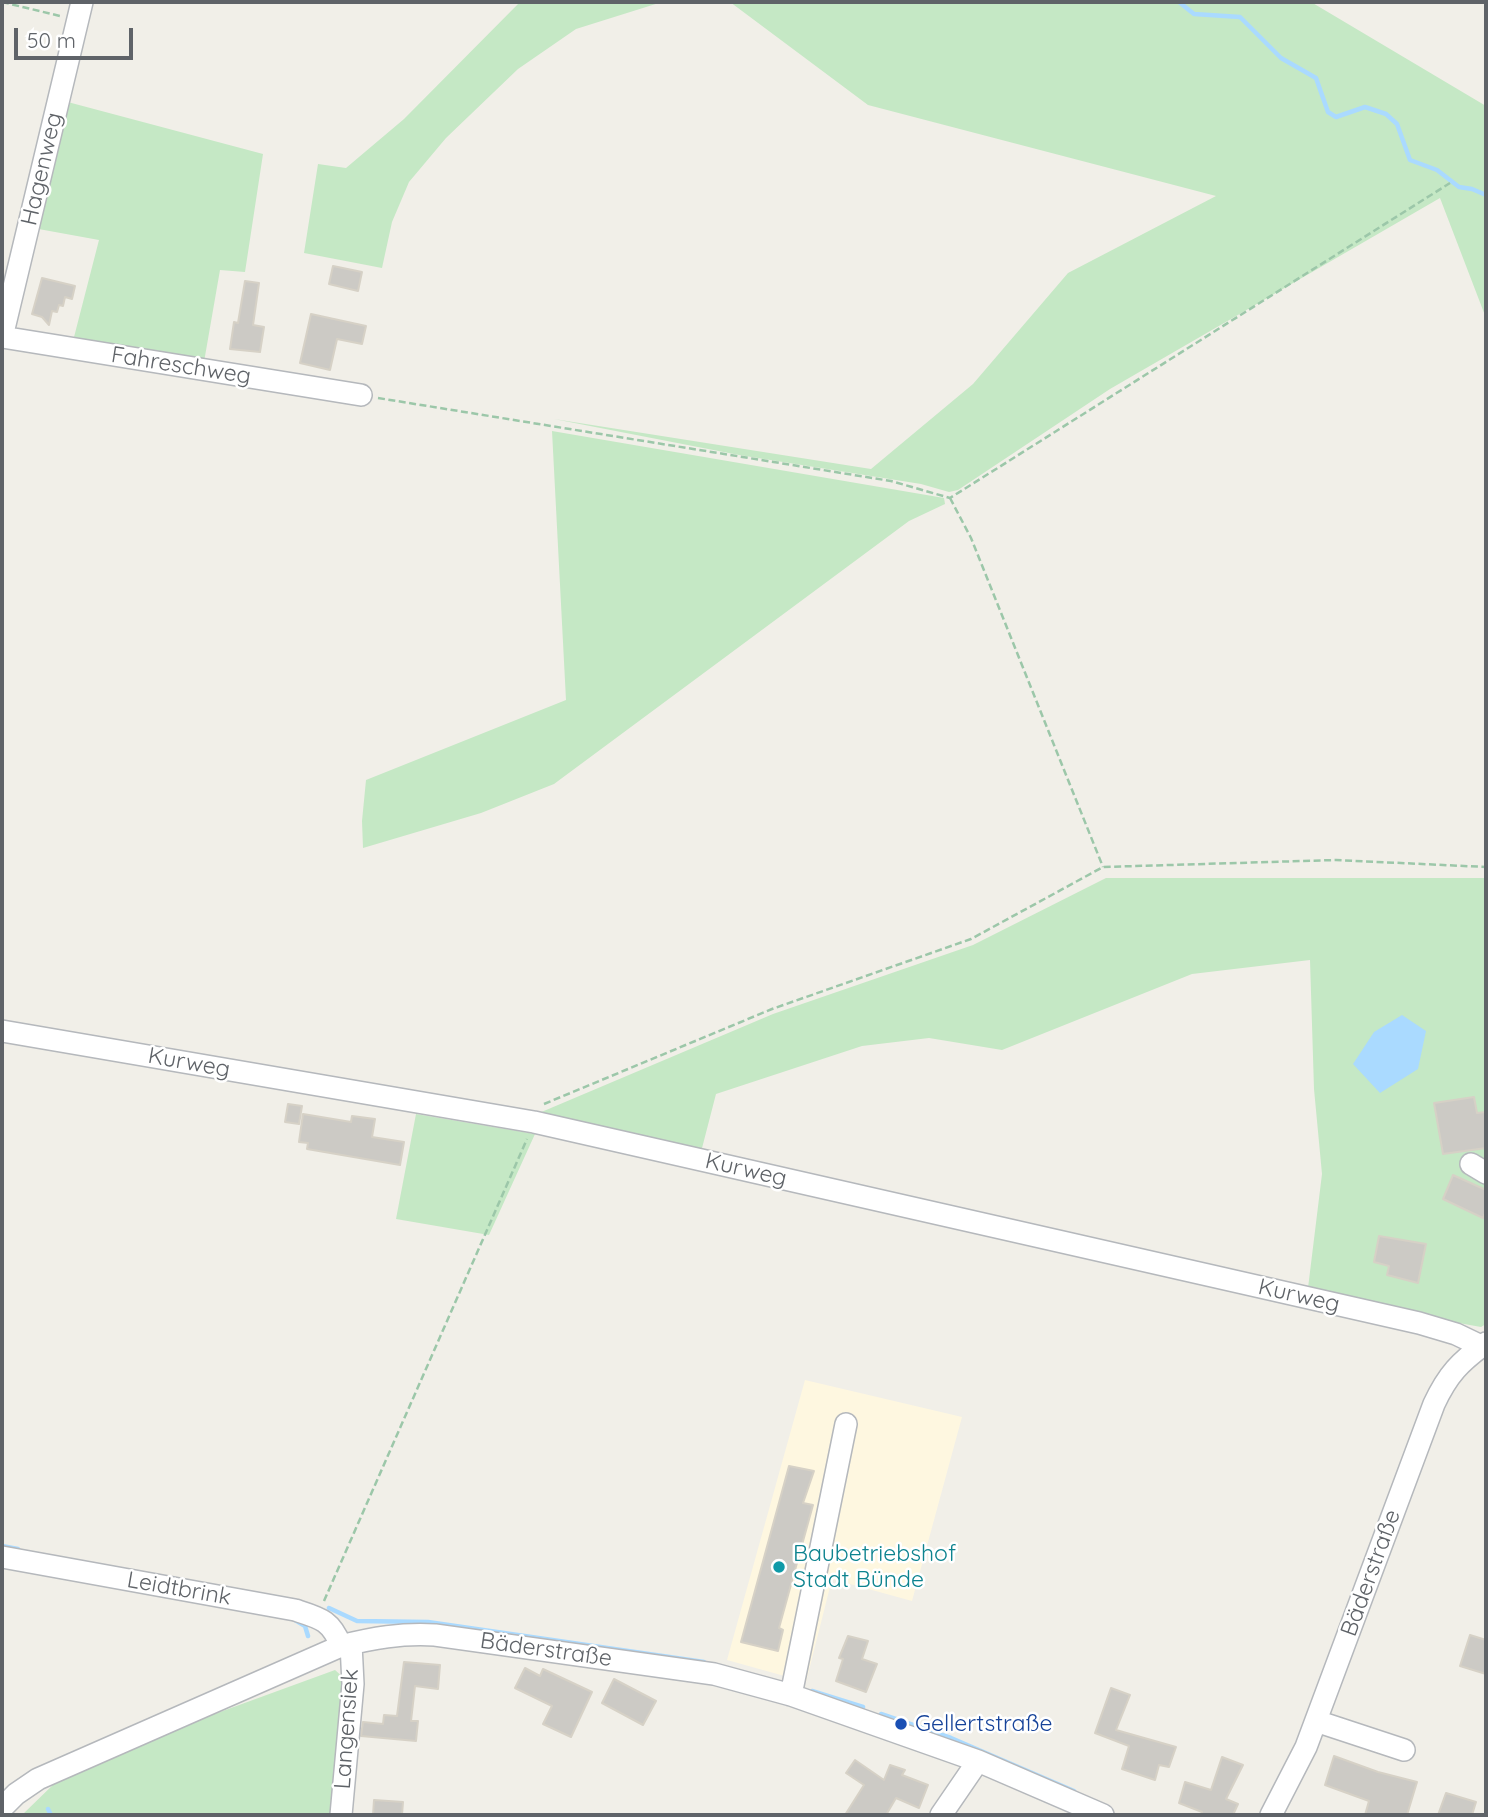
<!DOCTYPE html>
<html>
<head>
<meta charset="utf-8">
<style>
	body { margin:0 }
	#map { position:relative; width:1488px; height:1817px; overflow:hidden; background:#f1efe8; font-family:Quicksand,sans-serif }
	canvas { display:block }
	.frame { position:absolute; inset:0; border:4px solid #5f6368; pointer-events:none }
	.scale { position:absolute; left:14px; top:28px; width:119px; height:32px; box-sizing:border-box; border:4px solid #5f6368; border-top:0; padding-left:9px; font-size:21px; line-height:24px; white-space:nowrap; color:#5f6368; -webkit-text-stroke:5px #fff; paint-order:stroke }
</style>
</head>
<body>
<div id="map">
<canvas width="1488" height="1817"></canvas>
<div class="frame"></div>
<div class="scale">50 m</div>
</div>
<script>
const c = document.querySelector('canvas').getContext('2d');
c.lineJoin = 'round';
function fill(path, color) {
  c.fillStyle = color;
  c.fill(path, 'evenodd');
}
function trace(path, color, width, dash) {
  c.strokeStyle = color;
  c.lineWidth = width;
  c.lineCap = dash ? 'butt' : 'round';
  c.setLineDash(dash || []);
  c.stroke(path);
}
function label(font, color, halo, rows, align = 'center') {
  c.font = font + ' Quicksand,sans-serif';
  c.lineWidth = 5;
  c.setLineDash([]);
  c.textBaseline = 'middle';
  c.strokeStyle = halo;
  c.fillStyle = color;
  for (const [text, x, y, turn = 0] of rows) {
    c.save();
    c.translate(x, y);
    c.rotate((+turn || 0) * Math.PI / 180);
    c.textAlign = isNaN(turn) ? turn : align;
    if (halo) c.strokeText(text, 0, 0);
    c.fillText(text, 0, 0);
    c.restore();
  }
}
const commercial = new Path2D(`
	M805 1380 962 1417 912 1601 832 1579 806 1682 727 1660Z`);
const green = new Path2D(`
	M520 2H662L576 29 518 69 446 138 409 182 392 222 382 268 304 253 318 164 346 168 404 119Z
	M730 2H1311L1486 106V318L1440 198 1110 389 958 490 949 492 921 484 739 455 554 419 871 469 973 384 1068 273 1216 196 868 105Z
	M64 101 263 154 245 272 220 270 204 362 73 341 99 240 33 228Z
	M552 431 944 498 945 504 909 521 554 784 481 813 363 848 362 821 366 780 566 700Z
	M1106 878H1486V1324L1481 1327 1408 1314 1308 1288 1322 1174 1314 1089 1310 960 1192 974 1002 1050 929 1038 862 1046 716 1094 701 1152 532 1116 773 1014 973 945Z
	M416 1114 535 1134 489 1235 396 1219Z
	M335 1670 344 1678 335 1815H22L60 1778 209 1716Z`);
const water = new Path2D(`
	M1402 1015 1426 1031 1418 1069 1380 1093 1353 1064 1374 1032Z`);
const stream = new Path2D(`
	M1179 2 1194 14 1240 17 1281 58 1316 78 1328 112 1336 117 1365 107 1386 114 1397 124 1410 160 1437 170 1459 187 1472 189 1486 195
	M2 1546 18 1549
	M329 1608 357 1621 428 1622 704 1662
	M295 1620 305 1626 308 1636
	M812 1691 863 1707
	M881 1714 951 1738 1074 1791
	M48 1809 51 1815`);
const building = new Path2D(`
	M333 266 362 272 358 291 329 284Z
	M42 278 75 286 72 299 65 297 63 306 59 305 57 312 52 311 49 325 42 317 32 314Z
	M245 281 259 283 253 325 264 327 260 352 230 349 234 322 238 323Z
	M311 314 366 326 362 344 337 339 330 370 300 363Z
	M1474 1097 1477 1113 1486 1112V1148L1443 1154 1434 1103Z
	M288 1104 302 1106 299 1124 285 1122Z
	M303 1114 351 1122 352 1116 375 1119 372 1137 404 1142 400 1165 307 1149 308 1143 299 1142Z
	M1453 1175 1486 1190V1211L1483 1218 1443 1199Z
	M1379 1236 1426 1244 1418 1283 1387 1275 1389 1266 1374 1262Z
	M789 1466 814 1471 803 1503 813 1505 779 1628 783 1630 778 1651 741 1642Z
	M1470 1635 1486 1640V1674L1460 1666Z
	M848 1636 868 1641 862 1659 877 1664 866 1692 836 1681 843 1659 839 1658Z
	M404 1662 440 1665 438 1689 415 1686 411 1721H418L416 1741 361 1736 363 1722 383 1724 384 1715 397 1716Z
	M525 1668 540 1676 543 1669 592 1692 571 1737 543 1724 552 1706 515 1688Z
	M614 1679 656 1701 643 1725 602 1703Z
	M1111 1688 1130 1695 1116 1730 1176 1747 1169 1767 1159 1765 1155 1780 1122 1769 1129 1746 1095 1733Z
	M1334 1756 1378 1772 1417 1782 1407 1815H1365L1369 1801 1325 1785Z
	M1222 1757 1243 1765 1226 1799 1238 1804 1233 1815H1201L1202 1812 1179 1803 1185 1782 1211 1790Z
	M855 1760 884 1780 890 1765 905 1770 902 1775 928 1785 919 1808 896 1798 886 1815H845L864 1785 846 1773Z
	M1446 1793 1476 1802 1472 1815H1438Z
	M374 1800 403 1802 402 1815H373Z`);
const path = new Path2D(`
	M2 2 60 16
	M378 398 891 481 950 498 1450 183
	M950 498 971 538 1103 867
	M544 1104 772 1009 971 939 1103 867 1336 860 1486 867
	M324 1601 527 1139`);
const minor = new Path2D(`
	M2 337 361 395
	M2 337 82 2
	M2 1031 534 1122 1419 1323 1456 1334 1481 1346
	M1471 1164 1486 1173
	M2 1557 295 1610C320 1618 331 1620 341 1646
	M791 1695 846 1424
	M1316 1721 1404 1750
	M2 1808 16 1794 38 1779 341 1646C373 1638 401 1633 435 1635L714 1674 791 1695 978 1761 1103 1815
	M341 1815 353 1684 351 1644
	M941 1815 978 1761
	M1271 1815 1306 1747 1434 1404C1448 1374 1460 1362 1486 1343`);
const markers = [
	[779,1567,7,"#0f9aa8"],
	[901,1724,7,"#1a4fb4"]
];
const streetNames = [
	["Hagenweg",42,169,-77],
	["Fahreschweg",181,366,9],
	["Kurweg",189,1063,10],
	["Kurweg",746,1170,13],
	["Kurweg",1299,1296,13],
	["Bäderstraße",1371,1573,-70],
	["Leidtbrink",179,1589,10],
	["Bäderstraße",546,1650,8],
	["Langensiek",347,1729,-86]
];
const cultureNames = [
	["Baubetriebshof",793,1554],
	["Stadt Bünde",793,1580]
];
const transitNames = [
	["Gellertstraße",915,1724]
];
fill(commercial, '#fef7e0');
fill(green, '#c5e8c5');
fill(water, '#aadaff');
trace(stream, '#aadaff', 4.5);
fill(building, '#cccac5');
trace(building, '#d6d1c6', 2);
trace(minor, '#b5b8bc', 24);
trace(path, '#9cc7a9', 2.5, [7, 3.5]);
trace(minor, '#fff', 21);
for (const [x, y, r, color] of markers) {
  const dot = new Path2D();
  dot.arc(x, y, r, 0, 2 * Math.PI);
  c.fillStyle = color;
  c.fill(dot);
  trace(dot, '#fff', 2.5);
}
label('23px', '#5f6368', '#fff', streetNames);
label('23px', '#0d838f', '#fff', cultureNames, 'left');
label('23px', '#164399', '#fff', transitNames, 'left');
</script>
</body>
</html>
